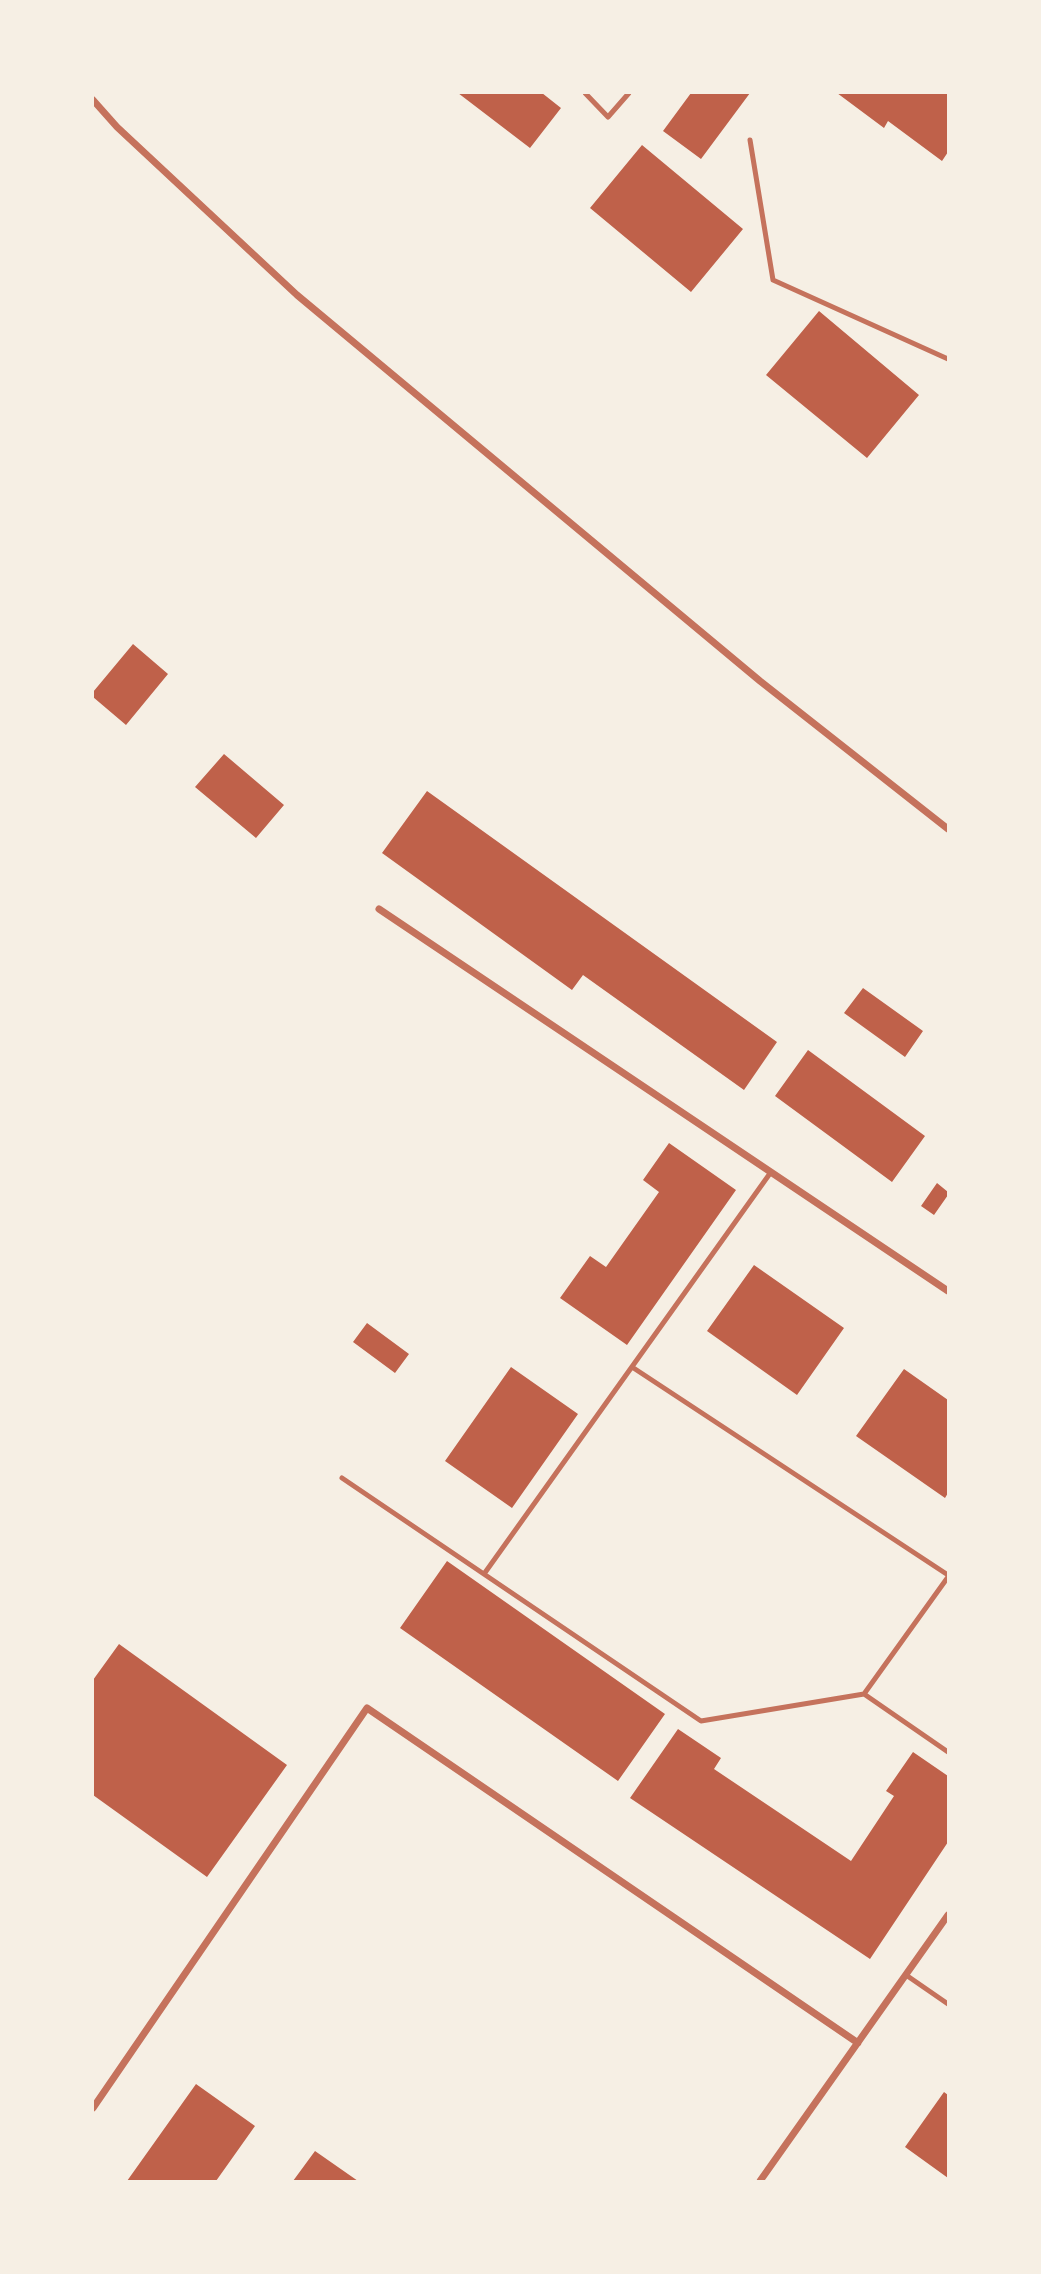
<!DOCTYPE html>
<html>
<head>
<meta charset="utf-8">
<style>
	body { margin:0 }
	#map { position:relative; width:1041px; height:2274px; overflow:hidden; background:#f6efe4; font-family:"Open Sans",sans-serif }
	canvas { display:block }
	.frame { position:absolute; inset:0; border:94px solid #f6efe4; pointer-events:none }
</style>
</head>
<body>
<div id="map">
<canvas width="1041" height="2274"></canvas>
<div class="frame"></div>
</div>
<script>
const c = document.querySelector('canvas').getContext('2d');
c.lineJoin = 'round';
function fill(path, color) {
  c.fillStyle = color;
  c.fill(path, 'evenodd');
}
function trace(path, color, width, dash) {
  c.strokeStyle = color;
  c.lineWidth = width;
  c.lineCap = dash ? 'butt' : 'round';
  c.setLineDash(dash || []);
  c.stroke(path);
}
const building = new Path2D(`
	M458 93H542L561 108 530 148Z
	M691 93H750L701 159 663 131Z
	M837 93H948V152L942 161 888 121 884 128Z
	M642 145 743 229 691 292 590 208Z
	M819 311 919 395 867 458 766 375Z
	M133 644 168 674 126 725 93 697V692Z
	M224 754 284 805 256 838 195 787Z
	M427 791 777 1042 744 1090 583 975 572 990 382 853Z
	M863 988 923 1031 905 1057 844 1013Z
	M808 1050 925 1136 892 1182 775 1096Z
	M669 1143 736 1190 627 1345 560 1298 590 1256 606 1267 659 1192 643 1180Z
	M937 1183 948 1192V1195L934 1215 921 1206Z
	M754 1265 844 1328 797 1395 707 1331Z
	M367 1323 409 1354 395 1373 353 1342Z
	M511 1367 578 1414 512 1508 445 1461Z
	M904 1369 948 1400V1493L945 1498 856 1436Z
	M447 1561 665 1714 618 1781 400 1628Z
	M119 1644 287 1765 207 1877 93 1795V1680Z
	M678 1729 721 1758 714 1769 851 1861 894 1796 886 1791 913 1752 948 1776V1842L870 1959 630 1798Z
	M196 2084 255 2126 216 2181H127Z
	M944 2092 948 2095V2178L905 2147Z
	M315 2151 358 2181H293Z`);
const service = new Path2D(`
	M585 93 608 117 629 93
	M750 140 773 280 948 359
	M632 1367 948 1575
	M342 1478 701 1721 864 1694 948 1752
	M484 1574 771 1172
	M864 1694 948 1577
	M906 1975 948 2004`);
const minor = new Path2D(`
	M93 100 117 127 297 295 760 681 948 829
	M379 909 948 1291
	M93 2108 367 1708 858 2043
	M760 2181 948 1915`);
fill(building, '#bf614a');
trace(service, '#c5725c', 5);
trace(minor, '#c5725c', 7);
</script>
</body>
</html>
